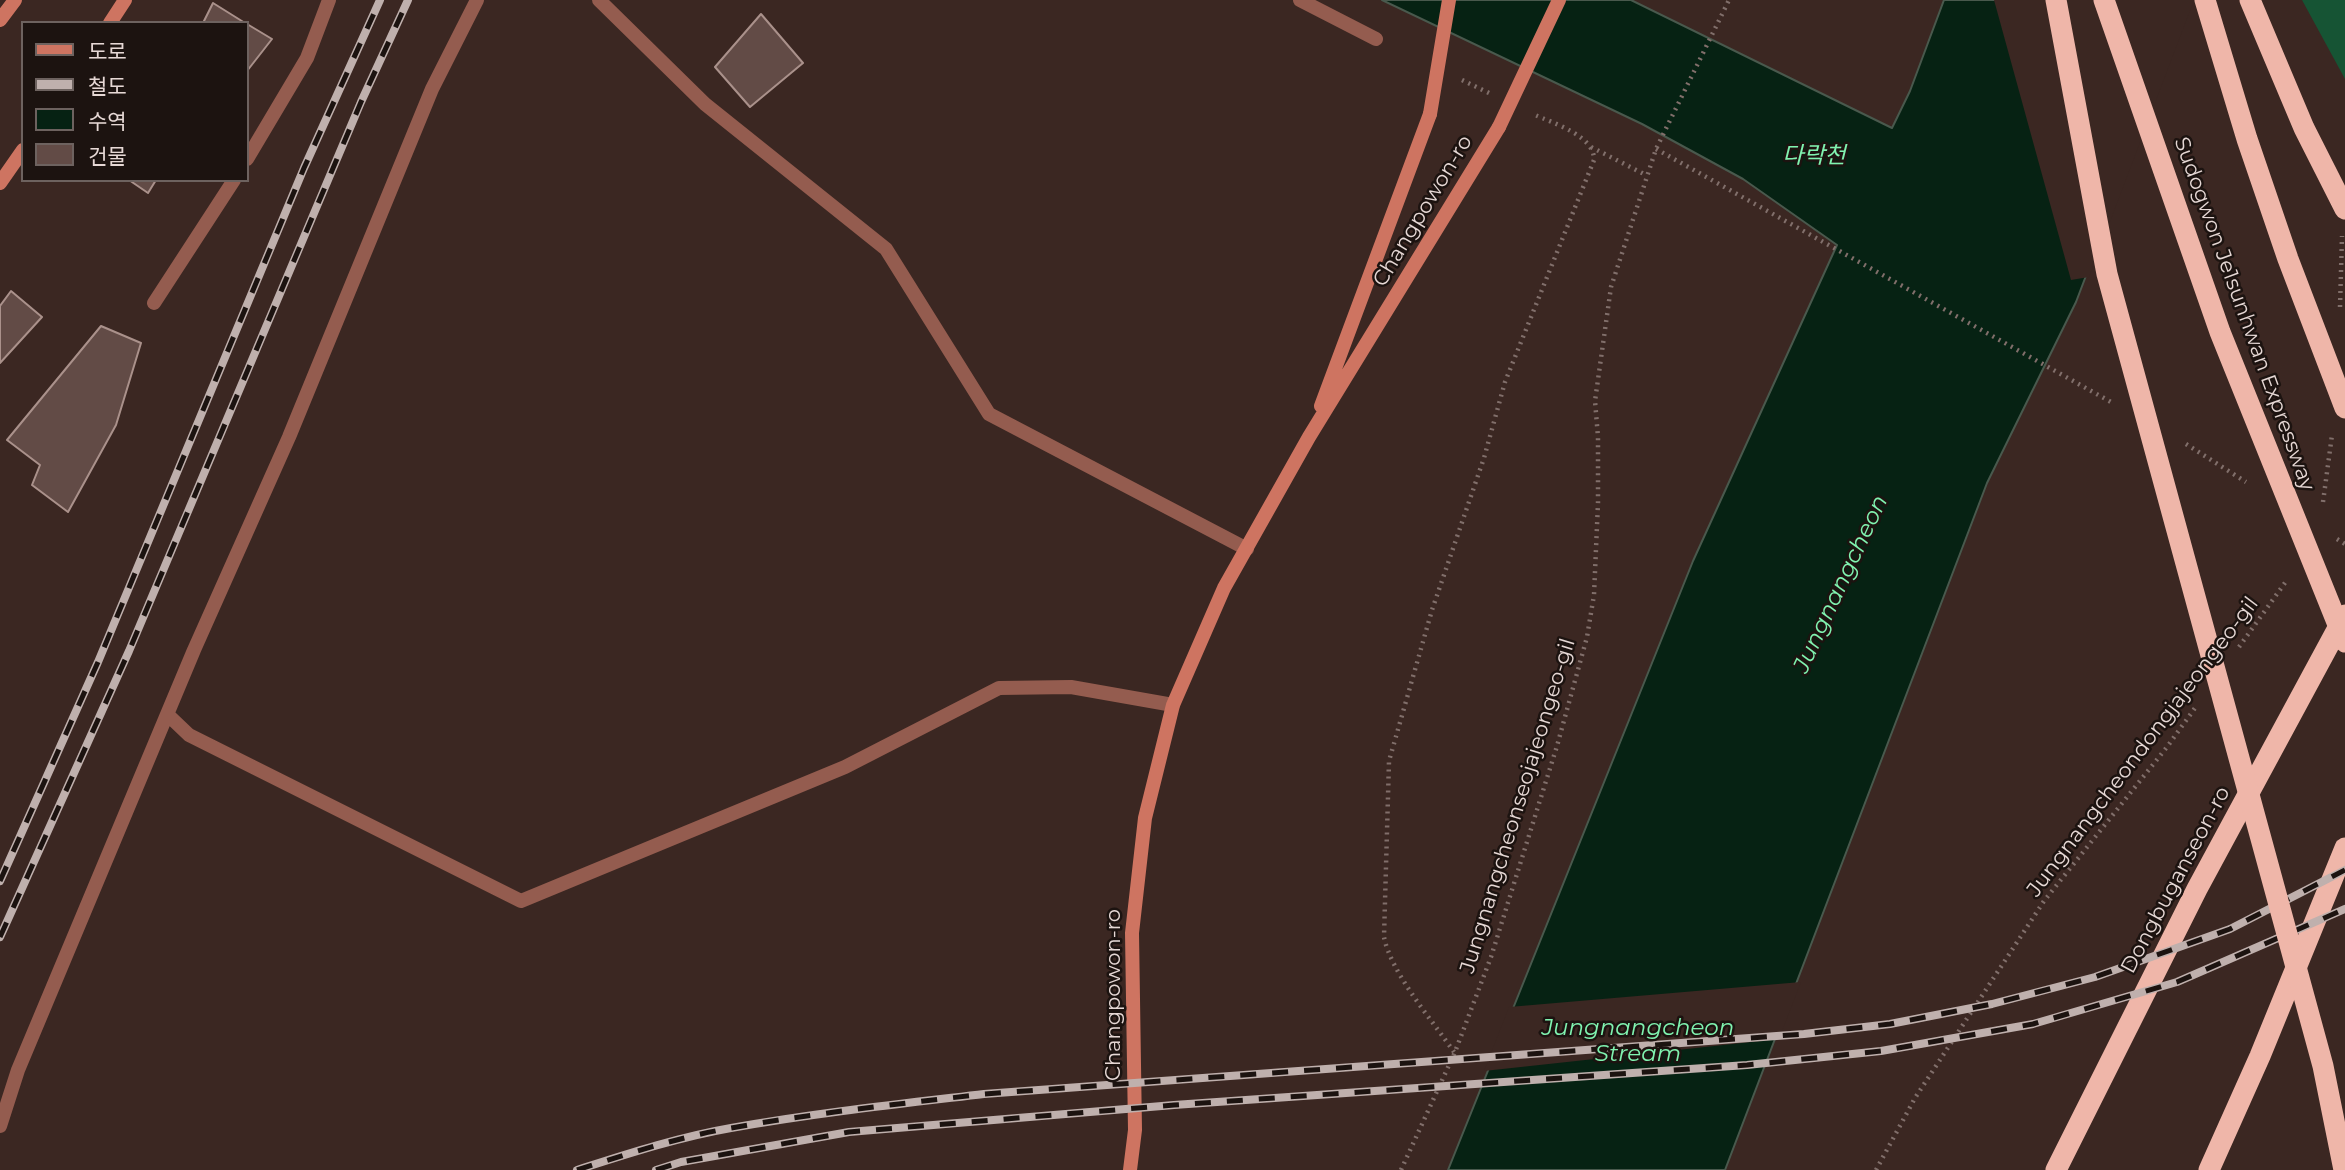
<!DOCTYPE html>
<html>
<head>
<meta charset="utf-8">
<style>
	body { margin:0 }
	#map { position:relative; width:2345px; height:1170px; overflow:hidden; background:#3b2722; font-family:Montserrat,"Noto Sans KR",sans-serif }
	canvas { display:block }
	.legend { position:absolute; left:21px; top:21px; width:228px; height:161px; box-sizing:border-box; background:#1c1310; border:2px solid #6d625f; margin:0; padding:9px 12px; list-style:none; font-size:21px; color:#e6d8d5 }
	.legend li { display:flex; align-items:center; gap:14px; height:35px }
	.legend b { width:35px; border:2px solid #6d625f }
</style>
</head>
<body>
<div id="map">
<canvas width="2345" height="1170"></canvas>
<ul class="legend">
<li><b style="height:9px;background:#ce7461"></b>도로</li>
<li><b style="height:9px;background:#bfb0ad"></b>철도</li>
<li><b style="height:19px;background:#062213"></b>수역</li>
<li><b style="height:19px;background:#624b46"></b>건물</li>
</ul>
</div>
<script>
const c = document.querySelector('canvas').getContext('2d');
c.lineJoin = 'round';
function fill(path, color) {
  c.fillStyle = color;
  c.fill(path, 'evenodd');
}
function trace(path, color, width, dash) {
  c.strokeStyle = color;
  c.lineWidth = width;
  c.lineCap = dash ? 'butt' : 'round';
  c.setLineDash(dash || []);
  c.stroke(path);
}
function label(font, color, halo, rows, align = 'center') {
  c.font = font + ' Montserrat,"Noto Sans KR",sans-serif';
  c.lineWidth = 5;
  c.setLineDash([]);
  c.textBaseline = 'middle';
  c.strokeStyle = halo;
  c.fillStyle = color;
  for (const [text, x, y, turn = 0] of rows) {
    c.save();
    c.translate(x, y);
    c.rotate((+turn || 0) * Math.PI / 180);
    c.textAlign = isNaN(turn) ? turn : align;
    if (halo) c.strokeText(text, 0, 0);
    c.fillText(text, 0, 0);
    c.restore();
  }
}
const green = new Path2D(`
	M2302 0H2345V79Z`);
const water = new Path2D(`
	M1382 0H1631L1892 128 1910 91 1944 0H2191L2076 302 1987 483 1725 1170H1448L1693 561 1837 245 1743 179 1642 124Z`);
const pier = new Path2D(`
	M1994 0H2194L2089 277 2071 280Z
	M1801 982 1779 1039 1484 1071 1509 1007Z`);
const building = new Path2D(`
	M213 3 245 23H203Z
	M761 14 803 63 750 107 715 67Z
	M247 24 272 39 247 71Z
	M129 180H156L148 193Z
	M11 291 42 317 0 363V306Z
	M101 326 141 343 116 425 68 512 32 485 40 465 7 440Z`);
const path = new Path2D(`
	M1462 80 1489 93
	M1591 147 1646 175
	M1656 149 2111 402
	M2340 307 2342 236
	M2186 444 2246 482
	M2323 502 2332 435
	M2337 539 2345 544
	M2239 647 2287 580
	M1454 1052C1432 1020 1391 973 1384 937L1389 761 1432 610 1484 458 1505 382 1594 160C1595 136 1553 123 1535 115
	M1401 1170 1455 1052 1491 957 1557 746 1587 637 1594 595 1598 503V437L1595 401 1611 287 1656 149 1729 0
	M1876 1170 1915 1098 2044 901 2167 747 2195 708`);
const lane = new Path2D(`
	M599 0 705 104 886 249 989 414 1247 549
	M1300 0 1376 39
	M247 159 307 58 329 0
	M154 303 234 180
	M168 715 189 735 521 901 845 767 999 688 1071 687 1173 705
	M0 1126 18 1070 194 650 289 437 432 89 477 0`);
const secondary = new Path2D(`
	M0 20 15 0
	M110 23 125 0
	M0 183 23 150
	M1321 406 1430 114
	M1130 1170 1135 1130 1132 933 1145 818 1173 705 1224 588 1309 437 1499 127`);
const highway = new Path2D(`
	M2056 1170 2197 889 2345 615
	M2209 1170 2260 1056 2345 848`);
const rail = new Path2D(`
	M0 881 98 662 304 168 380 0
	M0 937 129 651 361 102 408 0
	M577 1170C627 1154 679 1137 731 1128 815 1113 899 1104 984 1094L1804 1034 1890 1024 1992 1004 2095 977 2230 929 2345 870
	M656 1170 681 1162 849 1132 1174 1105 1747 1065 1881 1051 2033 1024 2177 982 2345 909`);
const secondaryBridge = new Path2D(`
	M1430 114 1449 0
	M1499 127 1559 0`);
const highwayBridge = new Path2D(`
	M2056 0 2107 274 2323 1066 2344 1170
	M2104 0 2220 332 2345 642
	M2205 0 2247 139 2288 259 2345 408
	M2250 0 2304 128 2345 209`);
const streetNames = [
	["Changpowon-ro",1423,211,-59],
	["Sudogwon Je1sunhwan Expressway",2244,314,70],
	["Jungnangcheondongjajeongeo-gil",2143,747,-53],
	["Jungnangcheonseojajeongeo-gil",1518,806,-73],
	["Dongbuganseon-ro",2176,880,-62],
	["Changpowon-ro",1114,995,-90]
];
const waterNames = [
	["다락천",1814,156],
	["Jungnangcheon",1841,584,-65],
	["Jungnangcheon",1638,1028],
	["Stream",1638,1054]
];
fill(green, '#165434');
fill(water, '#062213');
trace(water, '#49594d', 2);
fill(pier, '#3b2722');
fill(building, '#624b46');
trace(building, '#aa918b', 2);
trace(path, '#816f6b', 4.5, [2, 5]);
trace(lane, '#945c4f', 14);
trace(secondary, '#ce7461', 14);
trace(highway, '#efb6a9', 21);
trace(rail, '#bfb0ad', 8);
trace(rail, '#1c1310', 5, [16]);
trace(secondaryBridge, '#ce7461', 14);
trace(highwayBridge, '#efb6a9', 21);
label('21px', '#e6d8d5', '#1c1310', streetNames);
label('italic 23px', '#80f3b0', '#1c1310', waterNames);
</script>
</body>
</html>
